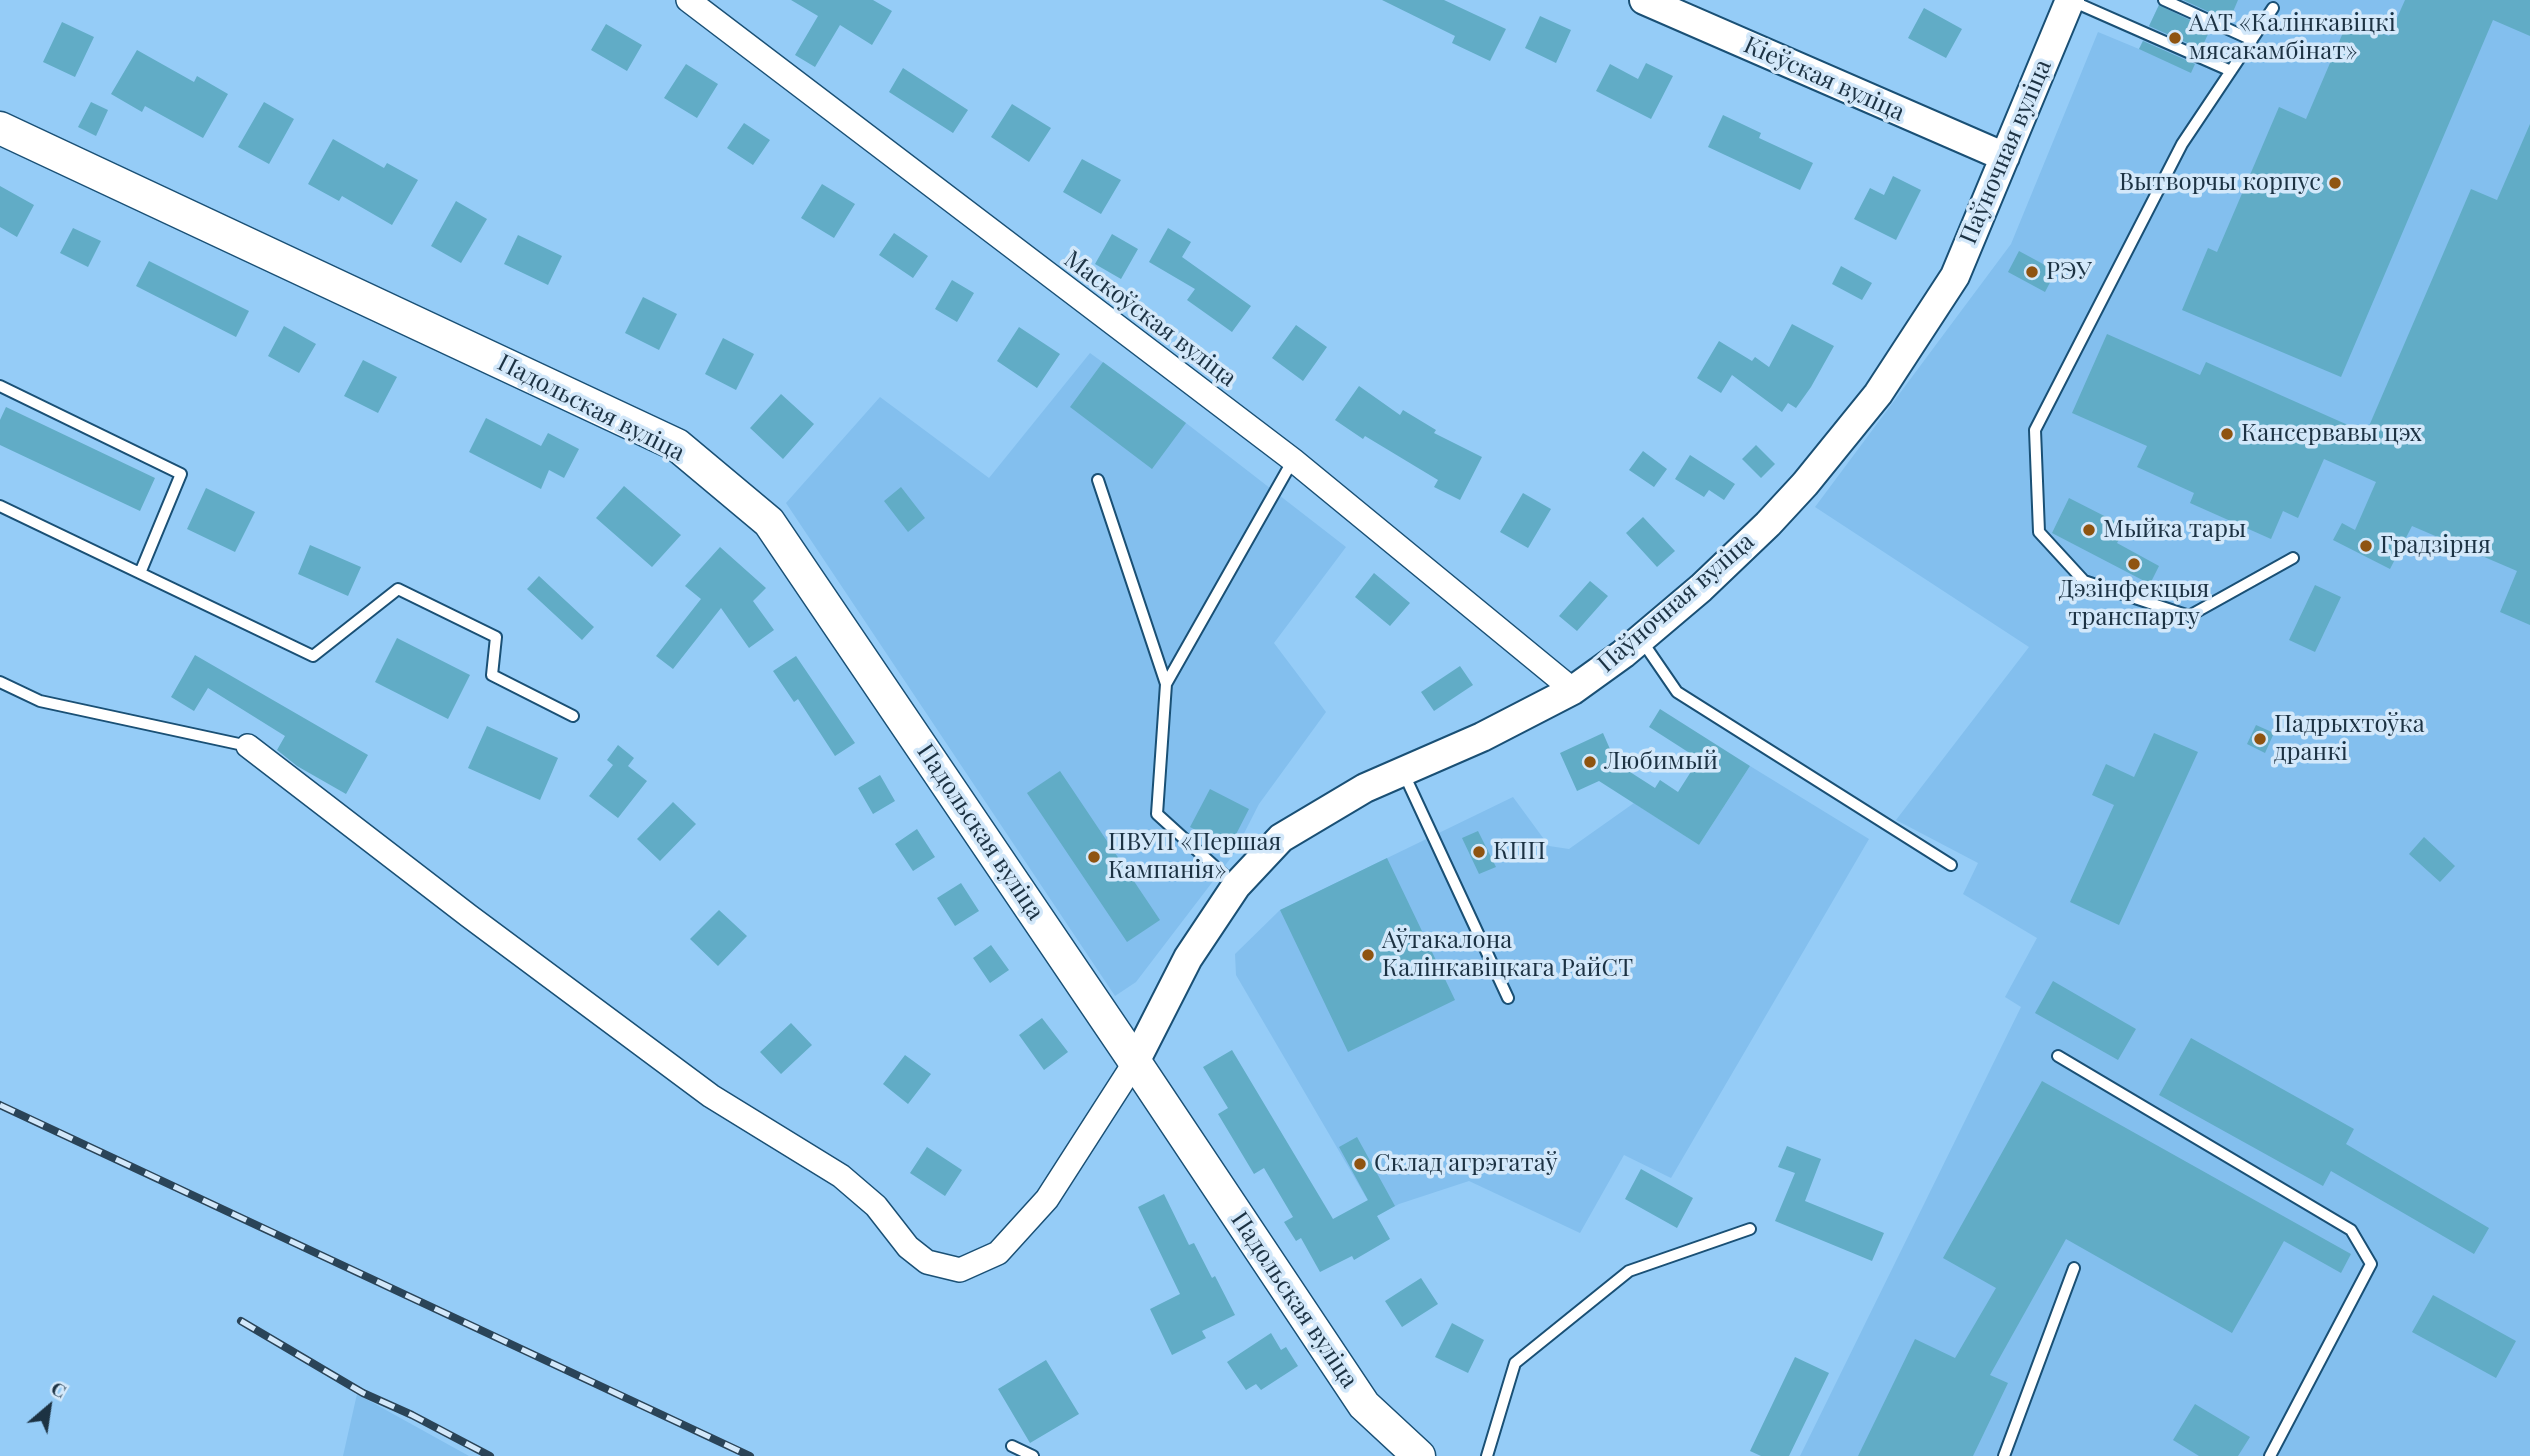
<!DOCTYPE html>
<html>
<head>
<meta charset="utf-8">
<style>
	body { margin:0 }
	#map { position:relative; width:2530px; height:1456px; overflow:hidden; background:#95ccf7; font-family:"Playfair Display",serif }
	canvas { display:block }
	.north { position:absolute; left:14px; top:1372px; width:70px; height:70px; -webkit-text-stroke:5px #d3e8fa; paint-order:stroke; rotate:29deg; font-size:19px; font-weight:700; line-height:28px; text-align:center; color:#1c3243 }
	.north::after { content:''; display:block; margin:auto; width:24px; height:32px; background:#1c3243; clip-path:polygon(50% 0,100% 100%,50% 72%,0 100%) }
</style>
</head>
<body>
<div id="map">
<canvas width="2530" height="1456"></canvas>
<div class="north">С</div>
</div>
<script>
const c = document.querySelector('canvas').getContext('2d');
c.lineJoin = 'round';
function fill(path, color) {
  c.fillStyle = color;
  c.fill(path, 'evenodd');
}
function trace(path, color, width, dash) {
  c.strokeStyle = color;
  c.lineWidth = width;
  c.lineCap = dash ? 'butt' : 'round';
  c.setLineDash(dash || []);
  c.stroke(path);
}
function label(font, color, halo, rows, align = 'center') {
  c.font = font + ' "Playfair Display",serif';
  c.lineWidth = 7;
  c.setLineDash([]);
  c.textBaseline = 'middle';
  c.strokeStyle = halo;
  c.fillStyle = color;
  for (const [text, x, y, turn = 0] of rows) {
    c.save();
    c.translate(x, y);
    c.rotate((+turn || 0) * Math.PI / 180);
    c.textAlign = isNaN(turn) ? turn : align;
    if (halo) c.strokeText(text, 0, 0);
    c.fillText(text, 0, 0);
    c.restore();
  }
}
const built = new Path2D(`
	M2161 0H2530V1456H1800L2021 1007 2005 997 2037 938 1963 894 1978 863 1896 820 2029 647 1815 507 2011 244 2098 32 2139 49Z
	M1090 353 1186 423 1346 547 1274 643 1326 712 1259 804 1233 855 1136 982 1115 996 786 503 880 397 989 478Z
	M1750 766 1869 839 1671 1178 1624 1155 1580 1233 1469 1181 1399 1204 1377 1216 1236 975 1235 954 1280 910 1513 797 1549 846 1569 849 1634 803 1699 845Z
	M357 1394 469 1456H343Z`);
const building = new Path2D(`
	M791 0H873L892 11 872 45 840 25 815 67 795 55 818 16Z
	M1382 0H1444L1506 29 1490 61 1452 43 1455 36Z
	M2183 0H2238L2229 21Z
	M2405 0H2530V36L2493 20 2341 377 2182 310 2208 248 2217 252 2279 107 2306 119 2348 21 2389 36Z
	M2159 5 2210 30 2201 49 2149 26Z
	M1924 8 1962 29 1946 58 1908 38Z
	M1540 16 1571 30 1556 63 1525 48Z
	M62 22 94 37 75 77 43 62Z
	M606 24 642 45 627 71 591 50Z
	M2143 41 2195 64 2191 73 2139 49Z
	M137 50 194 82 197 76 228 94 203 138 145 106 142 112 111 94Z
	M1646 63 1673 76 1651 119 1596 91 1610 64 1638 79Z
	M686 64 718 84 697 118 664 98Z
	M903 68 968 110 953 133 889 92Z
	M91 102 108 110 96 136 78 127Z
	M264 102 294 119 269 164 238 147Z
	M1012 104 1051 128 1029 162 991 137Z
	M1723 115 1761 133 1759 138 1813 163 1800 190 1708 147Z
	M744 123 770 140 753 165 727 148Z
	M2530 124V625L2500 612 2517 571 2412 526 2390 569 2333 540 2342 523 2355 530 2376 482 2324 459 2298 518 2283 511 2271 539 2190 503 2194 493 2137 467 2147 446 2072 413 2107 334 2200 375 2206 362 2366 433 2471 189 2497 200Z
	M333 139 384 168 387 163 418 180 392 225 342 196 339 201 308 184Z
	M1082 159 1121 180 1101 214 1063 192Z
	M1893 176 1921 190 1896 240 1854 219 1870 188 1884 195Z
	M822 184 855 204 834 238 801 218Z
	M0 186 34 205 17 237 0 227Z
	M456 201 487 219 461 263 431 246Z
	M73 228 101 241 88 267 60 253Z
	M1168 228 1191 242 1182 257 1251 306 1232 332 1187 300 1195 289 1149 262Z
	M894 233 928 256 913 278 879 255Z
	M1112 234 1138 249 1121 279 1095 264Z
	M518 235 562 256 548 285 504 264Z
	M2019 251 2056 271 2045 292 2008 272Z
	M149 261 249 311 236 337 136 286Z
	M1841 266 1872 283 1862 300 1832 284Z
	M952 280 974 293 957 322 935 309Z
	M643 297 677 314 659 350 625 333Z
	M1792 324 1834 346 1811 387 1796 408 1788 403 1782 412 1732 375 1721 393 1697 378 1719 341 1752 361 1755 357 1769 367Z
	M1296 325 1327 347 1303 381 1272 358Z
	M284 326 316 344 299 373 268 356Z
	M1019 327 1060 354 1037 388 997 361Z
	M723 338 754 354 736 390 705 374Z
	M363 360 397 377 378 413 344 396Z
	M1103 362 1186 423 1152 469 1070 407Z
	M1359 386 1400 415 1403 410 1436 430 1434 433 1482 457 1460 500 1434 487 1438 480 1365 436 1363 439 1335 420Z
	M781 394 814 424 783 459 750 428Z
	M6 407 155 478 140 511 0 445V420Z
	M486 418 541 446 548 433 579 449 564 478 549 470 541 489 469 452Z
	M1756 445 1775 464 1761 478 1742 459Z
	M1643 451 1667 469 1654 487 1629 470Z
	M1690 455 1735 484 1724 500 1709 490 1704 497 1675 479Z
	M624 486 681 535 652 567 596 518Z
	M901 487 925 518 908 532 884 501Z
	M206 488 255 512 235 552 187 529Z
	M1523 493 1551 509 1528 548 1500 532Z
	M2069 498 2126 527 2117 543 2159 566 2150 584 2052 533Z
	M1643 517 1675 551 1657 567 1626 533Z
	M310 545 361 567 348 596 298 574Z
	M720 547 766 588 753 601 774 630 749 648 721 608 673 669 656 656 701 599 685 586Z
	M1374 573 1410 603 1390 626 1355 597Z
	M539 576 594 627 582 640 527 589Z
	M1590 581 1608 596 1577 631 1559 616Z
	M2315 585 2341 597 2315 652 2289 640Z
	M397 638 470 675 448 719 375 682Z
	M195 655 368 755 346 794 297 766 277 750 285 736 208 688 194 711 171 697Z
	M796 656 855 743 835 756 798 699 794 702 773 671Z
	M1460 666 1473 685 1434 711 1421 692Z
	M1660 709 1750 766 1699 845 1599 781 1577 791 1560 753 1603 733 1616 763 1655 788 1660 780 1678 792 1699 759 1649 727Z
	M2256 725 2274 733 2265 753 2247 744Z
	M487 726 558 758 540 800 468 768Z
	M2154 733 2198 752 2119 925 2070 902 2114 805 2092 795 2106 764 2134 777Z
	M618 745 634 758 628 766 647 781 618 818 589 796 613 765 607 760Z
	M1060 771 1160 920 1127 942 1027 793Z
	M880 775 895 801 873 814 858 788Z
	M1210 789 1249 809 1229 848 1190 827Z
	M673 802 696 824 660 861 637 839Z
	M917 829 935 857 913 871 895 844Z
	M1478 831 1496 867 1479 874 1462 838Z
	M2424 837 2455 866 2440 882 2409 854Z
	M1387 858 1455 1000 1348 1052 1280 910Z
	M961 883 979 911 955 926 937 898Z
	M719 910 747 936 718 966 690 939Z
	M991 945 1009 970 990 983 973 958Z
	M2053 981 2136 1029 2118 1060 2035 1013Z
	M1042 1018 1068 1052 1044 1070 1019 1035Z
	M791 1023 812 1045 781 1074 760 1052Z
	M2191 1038 2354 1129 2346 1144 2489 1228 2474 1254 2331 1171 2323 1186 2159 1095Z
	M1232 1050 1333 1219 1368 1200 1339 1147 1357 1137 1395 1206 1377 1216 1390 1239 1354 1260 1352 1256 1320 1272 1301 1238 1296 1241 1284 1222 1293 1217 1264 1168 1254 1174 1218 1114 1228 1108 1203 1067Z
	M905 1055 931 1074 908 1104 883 1084Z
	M2042 1081 2351 1254 2341 1273 2284 1241 2232 1333 2066 1239 1990 1375 2008 1383 1973 1456H1858L1915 1339 1955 1358 1996 1288 1943 1258Z
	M1787 1146 1821 1159 1805 1201 1884 1233 1872 1261 1775 1221 1795 1173 1778 1167Z
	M927 1147 962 1170 945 1196 910 1173Z
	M1641 1169 1693 1198 1677 1228 1625 1199Z
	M1164 1194 1189 1245 1194 1243 1212 1278 1215 1276 1235 1315 1202 1331 1206 1338 1172 1355 1150 1309 1180 1294 1138 1207Z
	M1421 1278 1438 1304 1402 1327 1385 1301Z
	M2433 1295 2516 1341 2496 1378 2412 1332Z
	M1452 1323 1484 1340 1468 1373 1435 1357Z
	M1271 1333 1281 1350 1286 1347 1298 1366 1261 1390 1256 1384 1246 1390 1227 1362Z
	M1795 1357 1829 1373 1789 1456H1761L1750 1451Z
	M1046 1360 1079 1414 1030 1443 998 1389Z
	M2195 1404 2250 1437 2238 1456H2199L2173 1440Z`);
const service = new Path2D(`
	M2164 0 2252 40
	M2072 1 2231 71
	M2273 8 2182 144 2035 430 2039 532 2084 581 2189 616 2293 558
	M0 386 181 474 140 573
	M1098 480 1166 684 1157 814 1234 884
	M0 506 313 656 398 589 496 637 492 675 573 716
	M1642 641 1677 692 1951 865
	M0 682 40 701 248 746
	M1166 684 1293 460
	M1404 774 1508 998
	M2058 1056 2351 1230 2371 1264 2270 1456
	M1012 1446 1033 1456
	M1487 1456 1515 1363 1629 1271 1750 1229
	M2004 1456 2074 1268`);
const minor = new Path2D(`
	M688 0 1293 460 1573 690
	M248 746 469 916 711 1096 841 1176 876 1206 908 1247 927 1262 960 1270 998 1253 1047 1199 1135 1062`);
const tertiary = new Path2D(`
	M1644 0 2005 157
	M1135 1062 1188 958 1236 886 1281 838 1365 788 1482 737 1573 690 1623 654 1701 588 1768 524 1805 484 1878 394 1955 276 2070 0`);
const secondary = new Path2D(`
	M0 128 677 445 769 522 1135 1062 1364 1405 1419 1456`);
const rail = new Path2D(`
	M0 1105 750 1456
	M241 1321 363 1393 412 1415 490 1456`);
const markers = [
	[2175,38,7,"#8f5411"],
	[2335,183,7,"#8f5411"],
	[2032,272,7,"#8f5411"],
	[2227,434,7,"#8f5411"],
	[2089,530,7,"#8f5411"],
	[2366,546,7,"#8f5411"],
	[2134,564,7,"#8f5411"],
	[2260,739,7,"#8f5411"],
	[1590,762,7,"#8f5411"],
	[1479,852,7,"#8f5411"],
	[1094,857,7,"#8f5411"],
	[1368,955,7,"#8f5411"],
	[1360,1164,7,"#8f5411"]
];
const poiNames = [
	["ААТ «Калінкавіцкі",2189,24],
	["мясакамбінат»",2189,52],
	["Вытворчы корпус",2321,183,"right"],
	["РЭУ",2046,272],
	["Кансервавы цэх",2241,434],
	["Мыйка тары",2103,530],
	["Градзірня",2380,546],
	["Дэзінфекцыя",2134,590,"center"],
	["транспарту",2134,618,"center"],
	["Падрыхтоўка",2274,725],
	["дранкі",2274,753],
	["Любимый",1604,762],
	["ПВУП «Першая",1108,843],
	["Кампанія»",1108,871],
	["КПП",1493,852],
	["Аўтакалона",1382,941],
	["Калінкавіцкага РайСТ",1382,969],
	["Склад агрэгатаў",1374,1164]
];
const streetNames = [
	["Кіеўская вуліца",1824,79,24],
	["Паўночная вуліца",2006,152,-67],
	["Маскоўская вуліца",1150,319,37],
	["Падольская вуліца",591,408,27],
	["Паўночная вуліца",1676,603,-41],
	["Падольская вуліца",980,832,56],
	["Падольская вуліца",1294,1300,56]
];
fill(built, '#83bfee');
fill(building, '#61acc6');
trace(service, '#1a5075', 14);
trace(minor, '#1a5075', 26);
trace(tertiary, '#1a5075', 32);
trace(secondary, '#1a5075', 35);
trace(service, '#fff', 10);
trace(minor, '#fff', 23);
trace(tertiary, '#fff', 28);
trace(secondary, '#fff', 32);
trace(rail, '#2a4458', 8);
trace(rail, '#d3e8fa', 5, [16]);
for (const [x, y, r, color] of markers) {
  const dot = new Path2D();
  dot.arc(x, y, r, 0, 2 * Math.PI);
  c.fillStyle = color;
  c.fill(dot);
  trace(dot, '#d3e8fa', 2.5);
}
label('24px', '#1c3243', '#d3e8fa', poiNames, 'left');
label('24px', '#1c3243', '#d3e8fa', streetNames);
</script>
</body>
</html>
